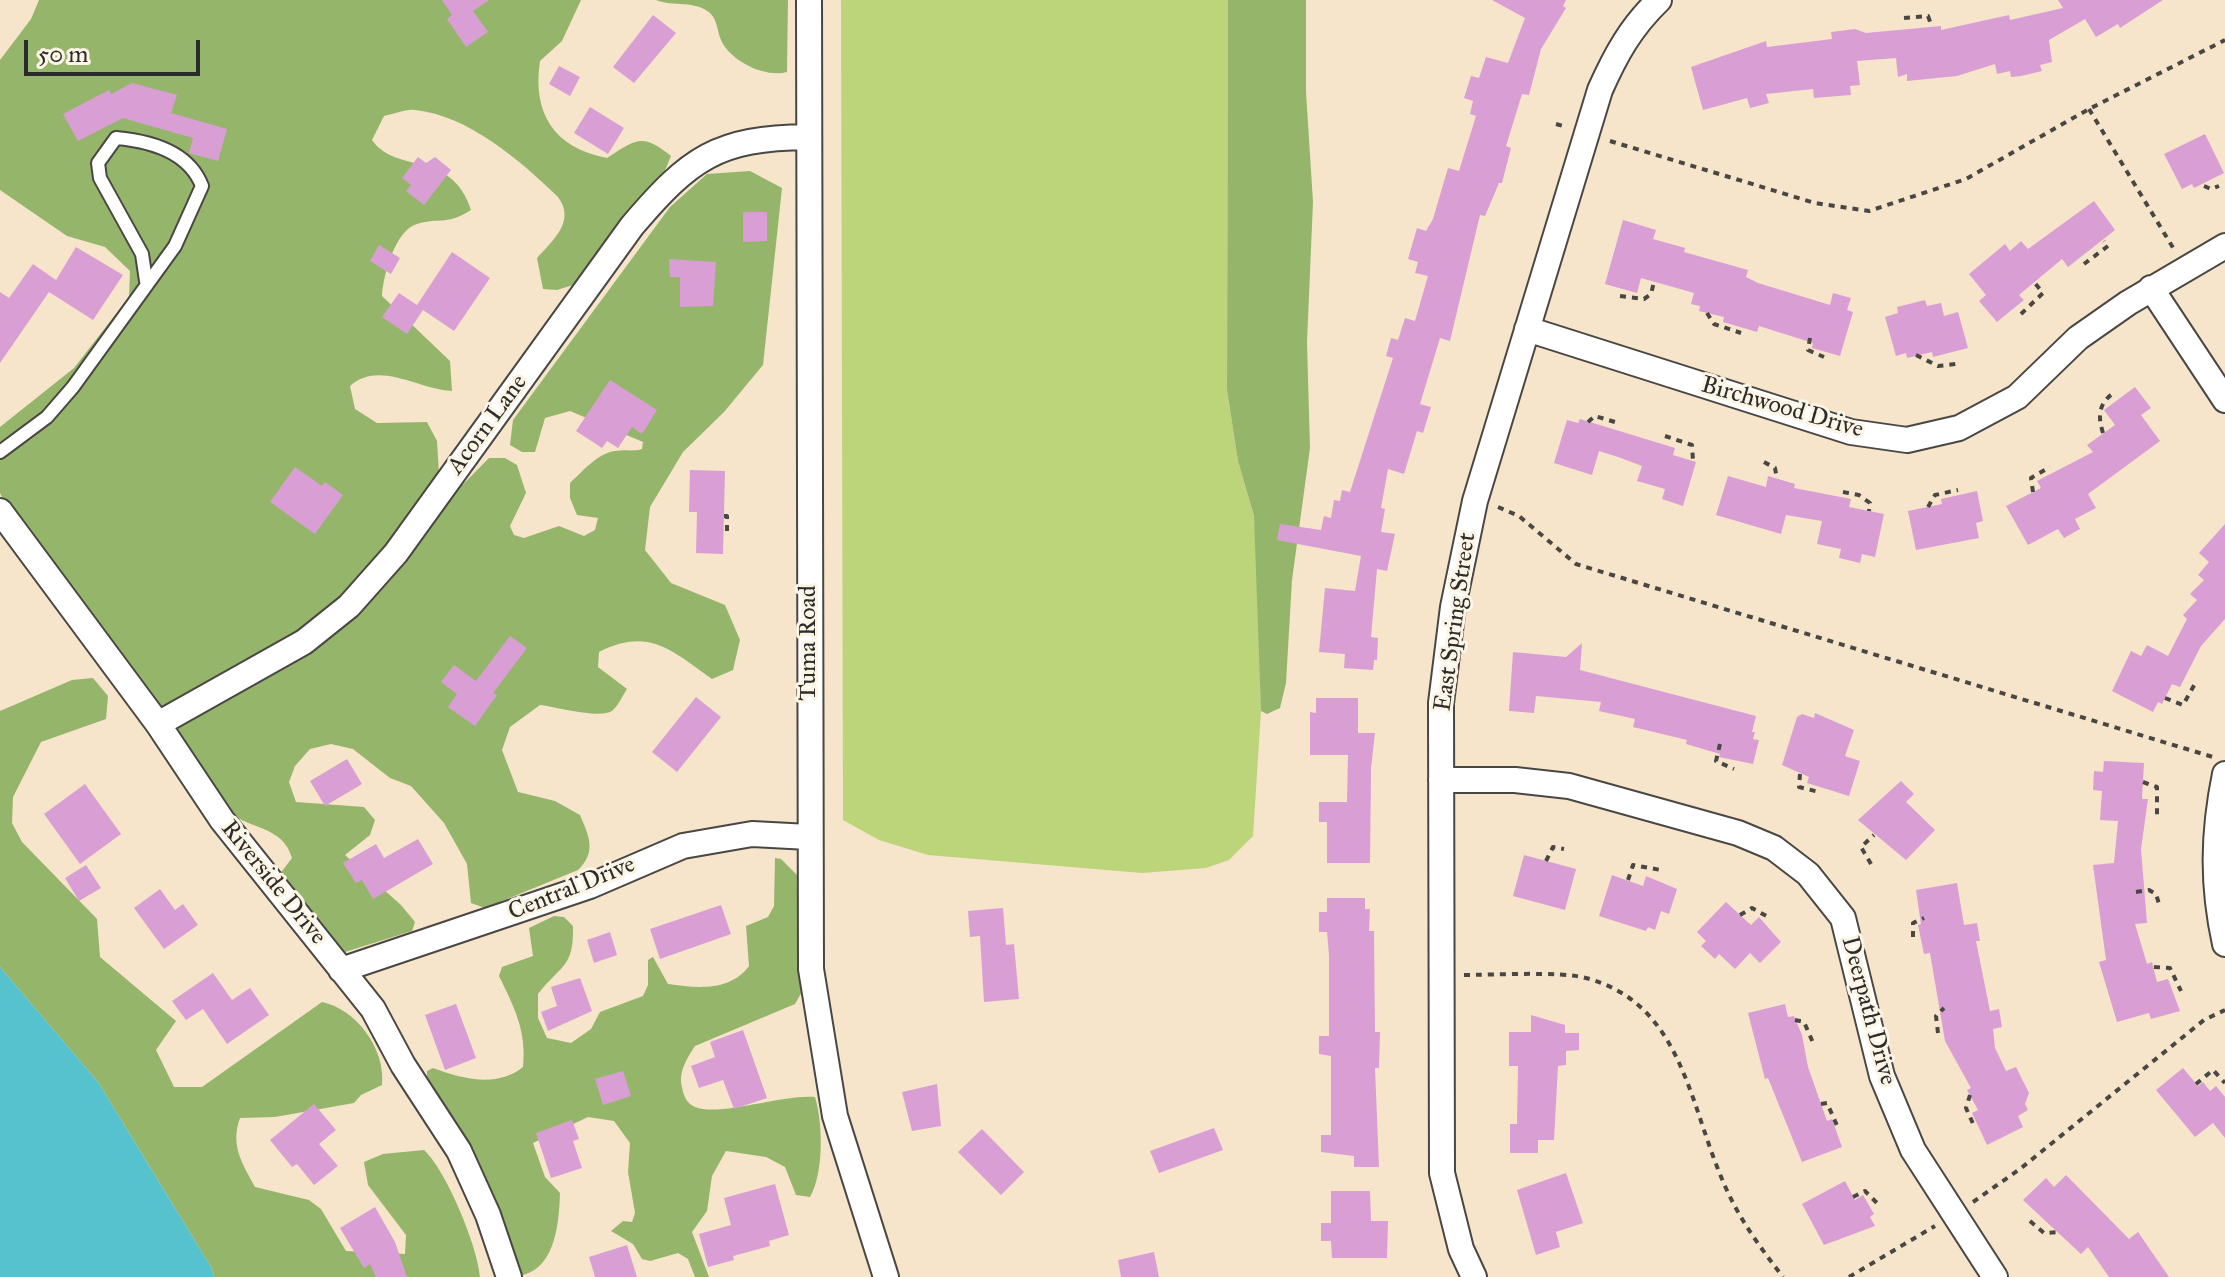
<!DOCTYPE html>
<html>
<head>
<meta charset="utf-8">
<style>
	body { margin:0 }
	#map { position:relative; width:2225px; height:1277px; overflow:hidden; background:#f6e4cb; font-family:"IM FELL Great Primer",serif }
	canvas { display:block }
	.scale { position:absolute; left:24px; top:40px; width:176px; height:36px; box-sizing:border-box; border:4px solid #2b2b2b; border-top:0; padding-left:10px; font-size:24px; line-height:28px; white-space:nowrap; color:#2b2b2b; -webkit-text-stroke:6px #fcf5e5; paint-order:stroke }
</style>
</head>
<body>
<div id="map">
<canvas width="2225" height="1277"></canvas>
<div class="scale">50 m</div>
</div>
<script>
const c = document.querySelector('canvas').getContext('2d');
c.lineJoin = 'round';
function fill(path, color) {
  c.fillStyle = color;
  c.fill(path, 'evenodd');
}
function trace(path, color, width, dash) {
  c.strokeStyle = color;
  c.lineWidth = width;
  c.lineCap = dash ? 'butt' : 'round';
  c.setLineDash(dash || []);
  c.stroke(path);
}
function label(font, color, halo, rows, align = 'center') {
  c.font = font + ' "IM FELL Great Primer",serif';
  c.lineWidth = 6;
  c.setLineDash([]);
  c.textBaseline = 'middle';
  c.strokeStyle = halo;
  c.fillStyle = color;
  for (const [text, x, y, turn = 0] of rows) {
    c.save();
    c.translate(x, y);
    c.rotate((+turn || 0) * Math.PI / 180);
    c.textAlign = isNaN(turn) ? turn : align;
    if (halo) c.strokeText(text, 0, 0);
    c.fillText(text, 0, 0);
    c.restore();
  }
}
const green = new Path2D(`
	M841 0H1228L1227 390 1238 461 1254 516 1258 566 1261 711 1253 836 1229 860 1206 868 1142 873 928 855 879 840 843 820Z`);
const forest = new Path2D(`
	M39 0H581L562 41 540 61C532 113 554 148 607 158 637 139 642 133 671 156L664 173 586 281 557 290 543 289 537 258C553 240 576 221 558 197 522 162 468 115 415 110 406 109 394 114 384 116L372 140C396 175 452 149 471 210 445 226 441 217 417 224 395 230 383 276 382 296L450 361 452 391C417 389 379 360 350 386L355 409 377 423 427 422 437 441 439 474 365 578 314 628 168 706 156 708 13 519 0 493V427L74 368 129 297 130 271 105 247 67 236 0 190V60L31 19Z
	M656 0H788L787 72C766 78 732 62 722 42 717 33 718 20 710 13 695 0 674 7 656 0Z
	M1228 0H1306V92L1313 202 1307 342 1310 448 1292 580 1286 683 1280 708 1267 714 1261 711 1254 516 1238 461 1227 390Z
	M750 171 782 188 763 365 724 412 683 452 650 507 645 550 671 583 725 605 740 640 733 670 712 679C671 650 649 627 599 652L598 667 627 689C623 695 618 706 612 711 599 719 557 707 540 705L510 727 502 750 518 792 555 801 580 815C589 836 597 852 578 870L485 908 471 903 467 864 444 823 411 786 390 778 353 749 331 744 310 749 295 766 289 782 296 802 364 807 375 820 370 835 345 855 401 905 415 922 412 931 345 952 336 950 276 879 292 858C283 826 251 830 229 812 213 799 183 745 170 724L298 651 489 458H505L517 465 526 493 510 526 514 535 524 538 559 526 584 536 595 530 598 518 577 515 570 498V483C582 472 598 453 615 451 625 449 632 452 642 449L643 442 570 411 545 418 535 452H522L510 445 513 420 670 207 707 174Z
	M93 678 108 696 106 719 41 742 13 797 12 823 22 842 97 919 100 957 176 1021 156 1050 174 1087H202L322 1002C356 1009 386 1049 382 1085L361 1095 354 1103 275 1117 240 1118C230 1145 242 1163 255 1187L309 1200 321 1209 346 1251 405 1254 406 1235 368 1185 364 1162 383 1154 424 1150C446 1170 478 1247 480 1277H214L211 1267 98 1082 0 967V711L72 680Z
	M775 858 781 859 799 877 804 988 795 1004 695 1046C687 1058 678 1073 682 1087 683 1095 687 1104 695 1107 721 1117 782 1094 815 1097 823 1123 824 1173 810 1197L796 1195 785 1167 766 1157 726 1151 712 1176 707 1211 692 1232 709 1277H695L688 1259 678 1253 650 1261 642 1259 633 1244 611 1231 623 1221 632 1222 635 1213 628 1172 630 1143 614 1121 588 1117 533 1143 545 1177 560 1193C559 1221 556 1267 523 1275L514 1272 427 1080V1071L433 1068C463 1079 497 1088 523 1067 527 1031 514 1007 499 976L502 967 533 956 529 928 554 916 564 917 573 926C574 969 560 965 538 994V1018L547 1038 571 1043 591 1029 600 1012 643 996 648 985V960L653 957 668 984C696 988 730 992 749 966L746 926 768 917 774 906Z`);
const water = new Path2D(`
	M0 967 98 1082 211 1267 214 1277H0Z`);
const building = new Path2D(`
	M442 0H489L473 11 488 32 466 47 447 19 452 15Z
	M1492 0H1566L1563 6 1566 8 1541 49 1529 95 1522 94 1506 146 1511 148 1502 183H1499L1485 216 1480 215 1450 341 1440 338 1420 404 1431 407 1423 433 1417 431 1404 474 1388 469 1381 508 1385 509 1381 532 1395 534 1387 571 1377 569 1371 637 1378 638 1377 660H1374L1373 670 1344 668 1345 654 1319 652 1325 588 1355 591 1361 556 1277 540 1280 524 1321 530 1324 516 1331 518 1334 500 1340 501 1342 490 1350 492 1393 358 1386 356 1391 338 1398 340 1405 318 1415 321 1428 276 1415 273 1418 262 1408 259 1417 228 1426 231 1433 219 1448 168 1459 171 1476 116 1470 114 1473 101 1464 98 1471 76 1479 78 1486 57 1508 63 1525 18Z
	M2058 0H2163L2120 28 2118 24 2096 37 2085 19 2049 40 2052 62 2040 65 2042 71 2021 76 2011 77 2010 71 1997 74 1995 64 1957 76 1907 81V74L1898 77 1896 58 1857 61 1860 85 1850 86 1851 95 1814 98 1813 89 1766 94 1769 103 1750 108 1747 98 1703 110 1691 67 1766 41 1767 47 1832 39 1831 32 1855 29 1866 33 1941 26V30L2009 15 2010 20 2063 8Z
	M653 15 676 33 634 83 613 67Z
	M559 66 580 77 570 96 549 84Z
	M132 83 177 95 171 113 227 129 218 161 189 153 193 138 123 118 78 141 63 114 109 90 111 94Z
	M590 107 624 128 608 154 574 133Z
	M2205 134 2224 173 2194 188 2192 184 2182 189 2164 154Z
	M418 157 426 163 435 157 451 170 424 205 406 191 411 185 402 178Z
	M2094 201 2115 230 2068 267 2062 259 2019 295 2024 300 1997 322 1979 301 1986 295 1969 274 2005 244 2010 251 2021 241 2028 249Z
	M743 212H767V241L743 242Z
	M1623 220 1656 230 1653 239 1685 248 1684 252 1748 270 1746 277 1758 283 1830 305 1833 293 1851 298 1847 310 1853 312 1840 356 1812 348 1813 343 1759 326 1757 332 1723 322 1724 317 1699 311 1700 306 1691 304 1694 293 1641 278 1637 293 1605 284Z
	M379 245 400 258 391 274 370 261Z
	M76 247 123 275 93 320 49 292 0 363V292L9 298 33 264 56 280Z
	M452 252 490 278 454 331 423 310 407 334 382 317 399 293 417 305Z
	M669 259 716 262 713 306 680 307V277H670Z
	M1925 300 1927 306 1941 303 1944 316 1958 312 1968 348 1933 357 1932 352 1907 358 1906 353 1896 356 1885 317 1898 313 1897 307Z
	M610 380 657 410 642 434 632 427 618 448 607 441 602 448 576 431Z
	M2135 387 2151 408 2141 415 2160 441 2088 494 2096 508 2075 519 2080 529 2064 538 2058 529 2028 545 2006 506 2041 488 2037 481 2093 452 2087 445 2115 425 2104 410Z
	M1580 419 1675 448 1673 455 1696 462 1683 506 1662 499 1665 489 1637 481 1642 466 1621 458 1599 451 1592 475 1554 463 1567 420 1578 423Z
	M295 467 322 486 325 482 343 495 315 534 270 502Z
	M690 470 725 471 723 554 696 553 697 512H689Z
	M1728 476 1766 487 1768 476 1795 484 1794 488 1851 499 1849 507 1884 514 1875 557 1862 554 1860 563 1839 558 1841 549 1817 544 1822 521 1786 515 1781 534 1716 515Z
	M1977 491 1983 521 1976 523 1979 538 1916 550 1908 511 1942 504 1941 499Z
	M2225 524V619L2201 646 2180 687 2172 684 2162 704 2158 702 2153 712 2112 691 2131 651 2141 656 2147 645 2168 656 2187 619 2183 615 2197 600 2190 594 2204 580 2198 575 2209 562 2199 553Z
	M510 636 527 648 493 693 497 695 475 726 448 707 457 694 441 682 454 665 476 681Z
	M1582 643 1580 670 1756 716 1752 732H1755L1753 739 1759 740 1753 764 1719 757 1720 754 1686 744 1687 740 1633 727 1635 719 1599 711 1601 702 1536 696 1534 713 1509 711 1513 652 1566 657Z
	M696 697 721 717 677 772 652 752Z
	M1316 698H1358V733H1375L1371 768 1370 863H1327V822H1319V802H1347L1348 755H1310V712L1316 713Z
	M1815 713 1854 730 1845 756 1860 761 1849 796 1807 783 1809 777 1782 765 1797 717 1802 714 1814 718Z
	M347 759 362 784 325 806 310 781Z
	M2104 761 2144 763 2142 799H2148L2141 849 2147 923 2135 924 2147 964 2152 962 2157 982 2168 979 2180 1011 2151 1019 2149 1013 2117 1022 2099 962 2106 960 2093 865 2114 863 2118 821 2100 820 2102 791 2093 790 2094 771 2103 772Z
	M1901 781 1914 794 1906 802 1935 830 1906 860 1858 820Z
	M85 784 121 834 80 864 44 814Z
	M418 839 433 864 373 899 362 880 356 883 343 863 376 844 384 858Z
	M1524 855 1576 869 1565 910 1513 896Z
	M86 865 101 888 79 901 65 878Z
	M1612 875 1643 886 1646 876 1677 889 1669 914 1661 911 1655 930 1648 927 1646 931 1599 916Z
	M1957 883 1964 925 1977 923 1980 941H1976L1990 1011 1999 1009 2002 1027 1993 1029 1995 1048 2006 1071 2016 1067 2029 1093 2025 1104 2028 1110 2018 1116 2023 1127 1987 1145 1972 1113 1978 1110 1967 1090 1971 1088 1945 1041 1930 953 1924 954 1918 925 1921 924 1916 890Z
	M160 889 175 910 183 904 198 925 164 949 134 908Z
	M1327 898H1365V909H1370L1369 931H1374L1375 1032H1380L1379 1068H1375L1379 1167H1354V1156L1321 1152V1135H1331V1056L1319 1054V1036H1329V955L1327 932H1319V912H1327Z
	M1726 902 1751 925 1759 917 1781 942 1760 963 1750 953 1735 969 1719 954 1715 959 1701 946 1706 941 1697 932Z
	M721 905 731 934 660 959 650 929Z
	M1003 908 1006 945 1014 944 1019 999 984 1002 980 936 970 937 968 911Z
	M610 932 617 955 594 963 587 940Z
	M213 973 232 1000 250 988 269 1015 227 1044 203 1009 186 1020 172 1001Z
	M580 978 592 1011 548 1031 541 1012 557 1006 551 987Z
	M456 1004 476 1058 445 1070 425 1015Z
	M1785 1004 1788 1017 1794 1016 1802 1035 1808 1067 1827 1121 1832 1119 1842 1147 1802 1162 1768 1078 1765 1079 1748 1013Z
	M1531 1015 1565 1025V1033H1579V1050L1566 1051V1065L1558 1066 1554 1140H1538V1153H1510V1124H1517L1518 1066H1509V1032H1531Z
	M743 1030 767 1098 734 1109 723 1080 699 1088 691 1066 715 1057 710 1042Z
	M2183 1068 2198 1086 2203 1082 2210 1091 2216 1086 2225 1097V1138L2213 1123 2195 1137 2156 1090Z
	M623 1071 631 1096 603 1105 595 1079Z
	M937 1084 941 1126 912 1131 902 1092Z
	M314 1104 336 1130 319 1144 338 1166 314 1185 297 1164 292 1167 270 1140Z
	M572 1120 579 1139 573 1141 582 1168 551 1178 536 1133Z
	M1214 1128 1223 1150 1159 1173 1150 1151Z
	M982 1129 1024 1172 1001 1195 958 1152Z
	M1566 1173 1583 1223 1556 1232 1560 1247 1536 1255 1517 1190Z
	M2066 1175 2129 1239 2138 1232 2169 1277H2109L2088 1247 2081 1254 2023 1200 2046 1178 2054 1187Z
	M1845 1181 1855 1200 1863 1195 1874 1214 1870 1217 1875 1226 1824 1245 1802 1204Z
	M775 1184 789 1235 769 1241 770 1246 733 1256 734 1260 708 1267 699 1234 731 1225 724 1198Z
	M1331 1191H1370L1371 1221H1388L1387 1258H1332L1331 1241H1321V1223H1331Z
	M375 1207 395 1242 407 1277H376L370 1264 364 1268 340 1228Z
	M627 1245 637 1277H595L589 1257Z
	M1154 1252 1159 1277H1121L1118 1260Z`);
const path = new Path2D(`
	M1904 18 1928 16 1932 27
	M2089 109 2175 251
	M1556 124 1567 127
	M1610 141 1815 203 1869 211 1966 179 2089 109 2225 40
	M2204 186 2211 189 2219 186
	M2084 264 2108 246 2104 241
	M1620 296 1644 299 1651 294 1654 282
	M1707 313 1714 324 1741 333
	M2021 314 2043 293 2034 282
	M1810 338 1808 350 1824 357
	M1916 355 1938 366 1956 364
	M1588 422 1595 416 1615 422
	M2103 433C2098 417 2098 405 2112 394
	M1665 436 1692 445 1693 461
	M1764 462 1775 468 1777 479
	M1843 492 1859 495 1870 503 1869 511
	M2033 492 2031 478 2050 467
	M1498 507 1519 516 1576 564 2213 757
	M1928 507 1935 495 1958 490
	M724 516H727V535
	M2165 698 2183 705 2197 680
	M1720 744 1716 761 1734 769
	M1800 774 1799 787 1819 792
	M2143 782 2157 787V816
	M1546 861 1553 847 1564 849
	M1871 864 1861 847 1874 835
	M1628 880 1633 865 1661 870
	M2136 892 2149 890 2156 894 2159 904
	M1740 915 1752 908 1770 918
	M1913 937V923L1924 918
	M2154 967 2170 968 2181 991
	M1464 975C1494 975 1560 971 1586 978 1681 1003 1689 1102 1722 1179 1737 1216 1759 1246 1783 1277
	M1795 1020 1804 1022 1814 1045
	M1938 1033 1936 1016 1944 1008
	M2196 1084 2213 1070 2225 1083
	M1970 1095 1966 1108 1975 1128
	M1821 1104 1827 1103 1839 1130
	M1853 1197 1865 1191 1880 1206
	M1973 1202 2020 1169 2204 1020 2225 1010
	M2030 1221 2044 1233 2060 1232
	M1849 1277 1935 1226`);
const service = new Path2D(`
	M0 452 47 417 73 387 175 246 202 186C189 152 150 141 116 138L98 163 100 178 142 254 146 281`);
const minor = new Path2D(`
	M809 0 811 969 835 1116 886 1277
	M2151 288 2225 400
	M1527 329 1851 432 1907 440 1959 428 2017 397 2078 338 2128 303 2225 246
	M0 511 158 724 222 820 373 1009 403 1065 459 1151 488 1215 509 1277
	M158 724 304 642 349 606 396 553 632 226C690 158 717 138 808 137
	M2225 774C2213 833 2212 885 2225 944
	M1441 780H1515L1569 786 1738 833 1774 848 1808 874 1843 918 1882 1076 1913 1150 1995 1277
	M341 970 590 886 683 846 752 834 809 837
	M1474 1277 1461 1249 1442 1173 1441 703 1453 607 1475 501 1600 90C1616 54 1631 27 1659 0`);
const streetNames = [
	["Birchwood Drive",1782,408,16],
	["Acorn Lane",488,425,-54],
	["East Spring Street",1456,622,-82],
	["Tuma Road",809,643,-90],
	["Riverside Drive",273,883,51],
	["Central Drive",572,889,-22],
	["Deerpath Drive",1868,1011,75]
];
fill(green, '#bcd57a');
fill(forest, '#95b66a');
fill(water, '#55c2ce');
fill(building, '#d99fd5');
trace(service, '#494743', 16);
trace(minor, '#494743', 28);
trace(path, '#494743', 4, [6, 6]);
trace(service, '#fff', 12);
trace(minor, '#fff', 24);
label('24px', '#2b2b2b', '#fcf5e5', streetNames);
</script>
</body>
</html>
